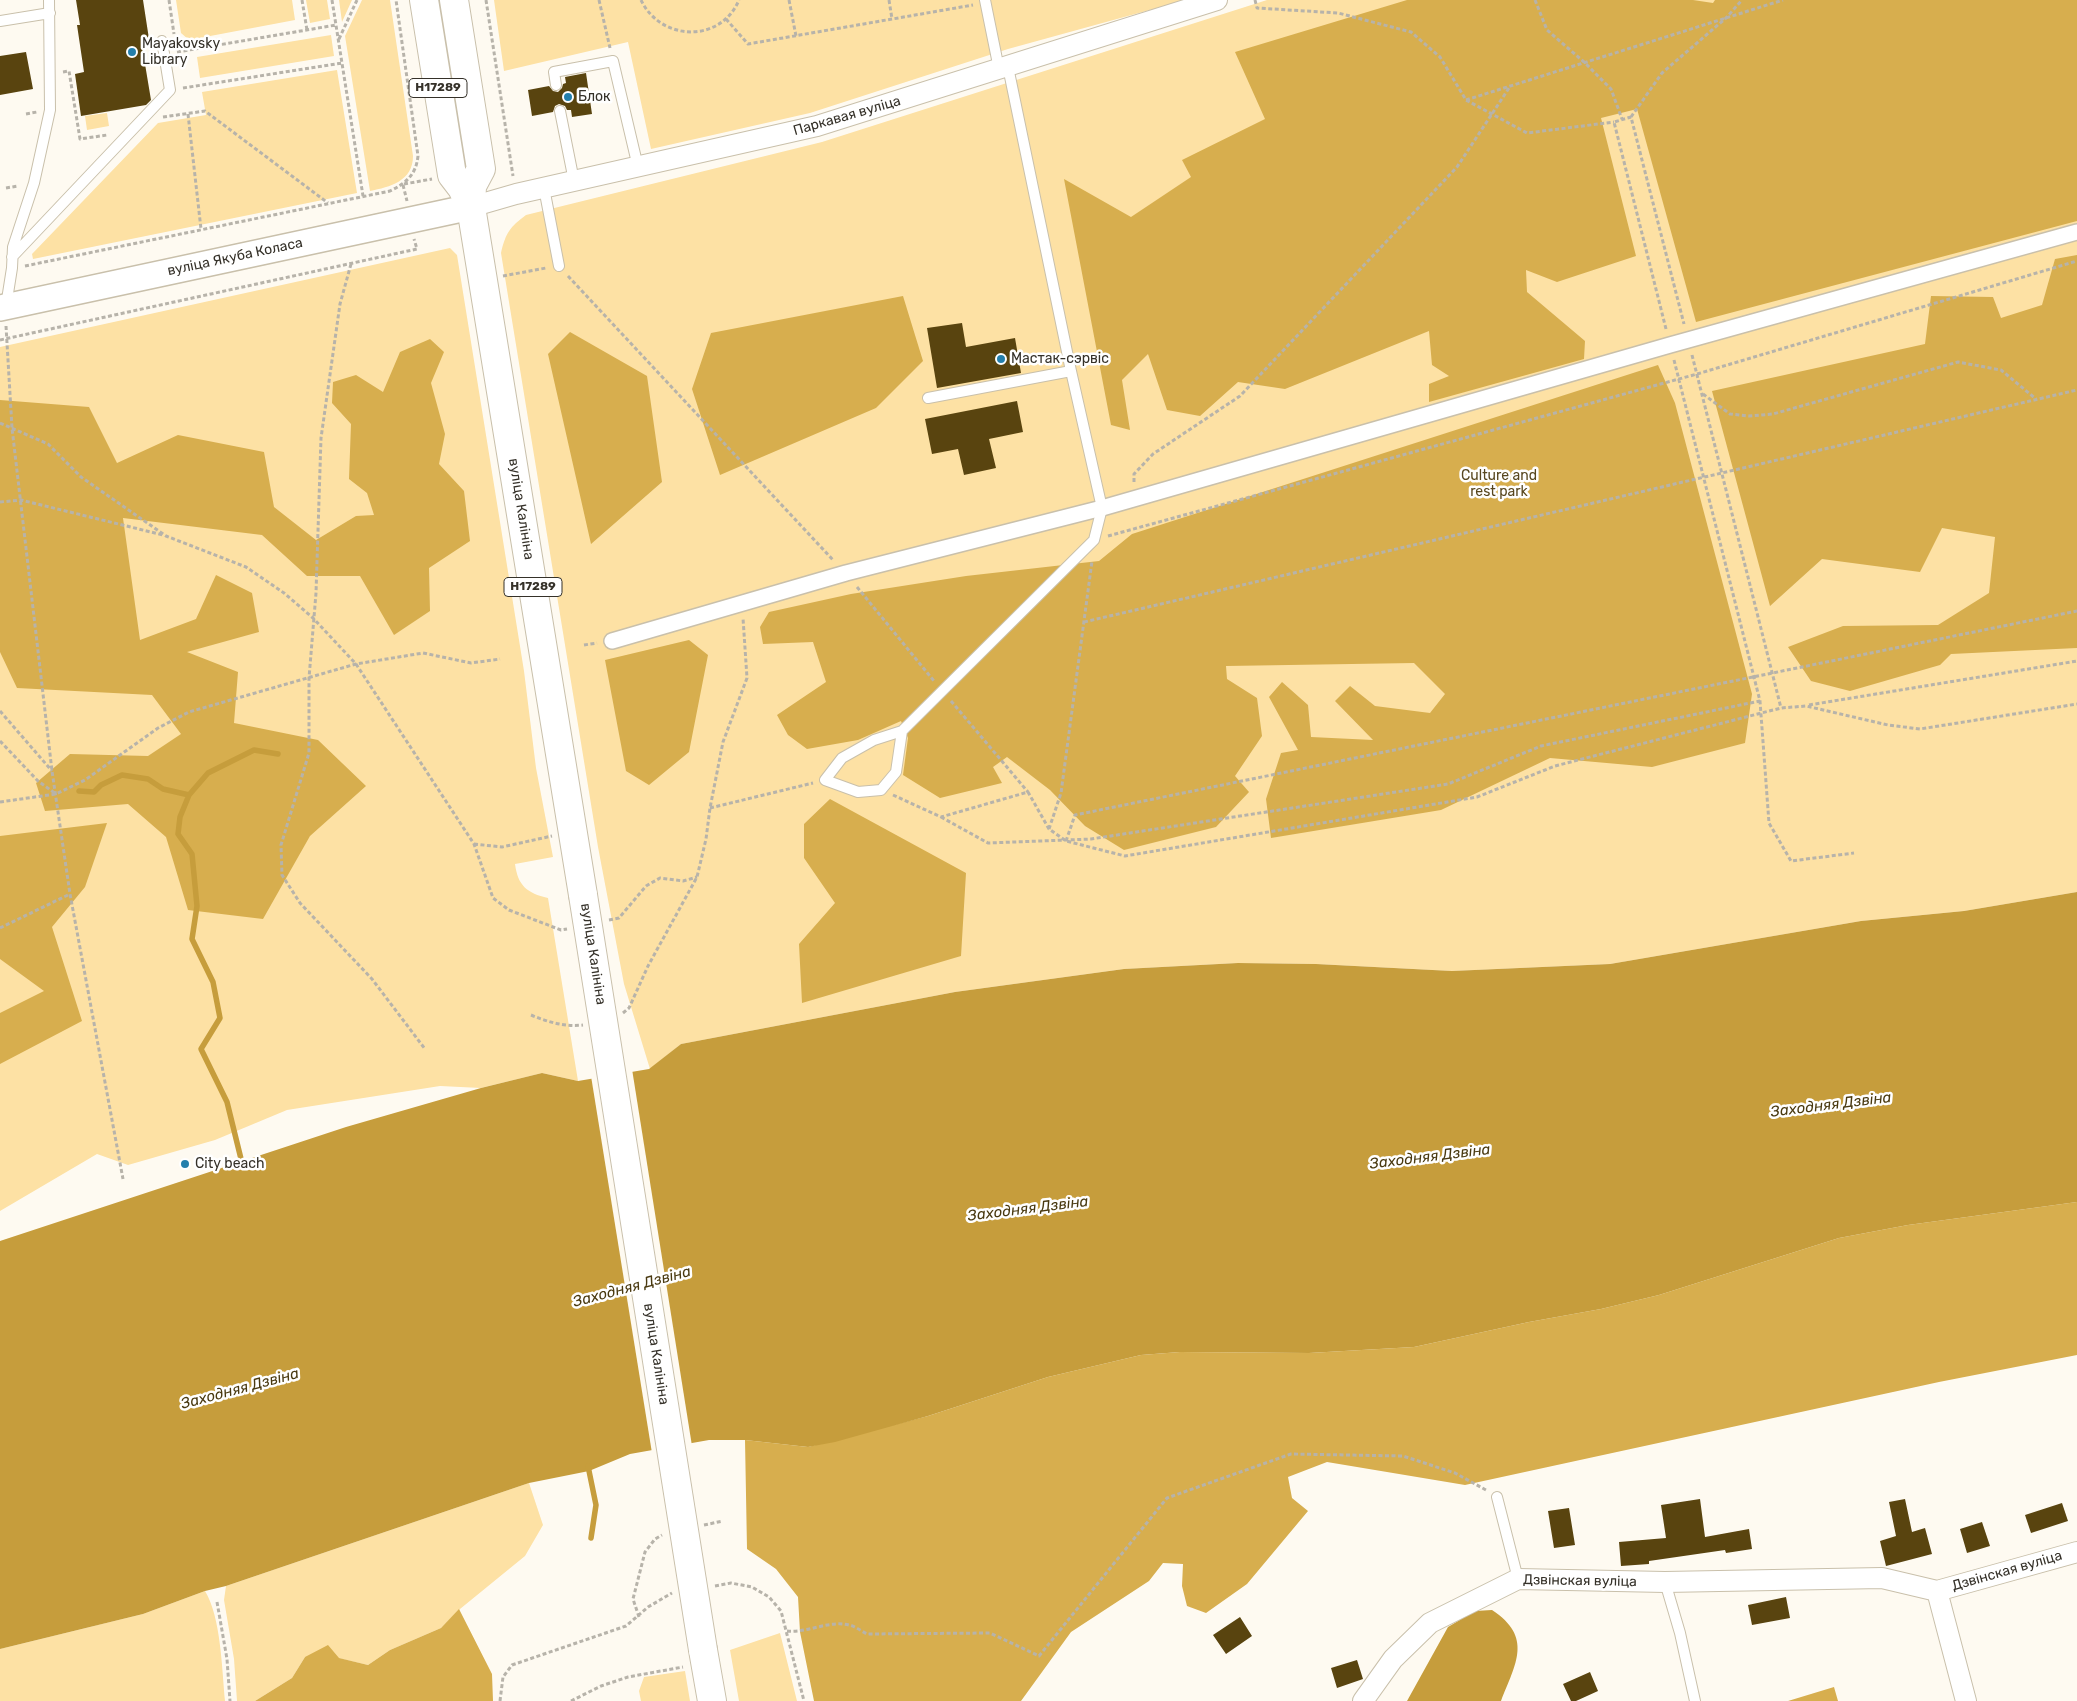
<!DOCTYPE html>
<html>
<head>
<meta charset="utf-8">
<style>
	body { margin:0 }
	canvas { display:block; background:#fefaf1 }
</style>
</head>
<body>
<canvas width="2077" height="1701"></canvas>
<script>
const c = document.querySelector('canvas').getContext('2d');
c.lineJoin = 'round';
function fill(path, color) {
  c.fillStyle = color;
  c.fill(path, 'evenodd');
}
function trace(path, color, width, dash) {
  c.strokeStyle = color;
  c.lineWidth = width;
  c.lineCap = dash ? 'butt' : 'round';
  c.setLineDash(dash || []);
  c.stroke(path);
}
function label(font, color, halo, rows, align = 'center') {
  c.font = font + ' Rubik,sans-serif';
  c.lineWidth = 5;
  c.setLineDash([]);
  c.textBaseline = 'middle';
  c.strokeStyle = halo;
  c.fillStyle = color;
  for (const [text, x, y, turn = 0] of rows) {
    c.save();
    c.translate(x, y);
    c.rotate((+turn || 0) * Math.PI / 180);
    c.textAlign = isNaN(turn) ? turn : align;
    if (halo) c.strokeText(text, 0, 0);
    c.fillText(text, 0, 0);
    c.restore();
  }
}
const green = new Path2D(`
	M176 0H292L295 20 189 40 181 33Z
	M306 0H327L330 19 310 23Z
	M339 0H352L342 22Z
	M362 0H390L413 156C413 181 390 187 370 191L345 36Z
	M494 0H1186L1008 49 810 113 651 149 628 42 504 71Z
	M1267 0H2077V892L1964 911 1861 921 1610 964 1452 971 1316 964 1238 963 1124 969 955 992 681 1044 650 1069 624 984 598 847 501 253C506 232 510 227 526 215L822 142Z
	M331 35 334 56 200 78 197 57Z
	M337 70 357 193 33 259 32 254 158 123 206 115 202 92Z
	M107 113 109 126 87 130 85 116Z
	M450 248 457 255 524 671 536 768 553 857 515 864C518 886 527 893 548 898L578 1081 542 1073 481 1088 440 1086 287 1110 215 1140 128 1165 97 1154 0 1211V347Z
	M529 1483 543 1525 525 1556 460 1609 441 1628 390 1650 368 1665 338 1658 305 1657 292 1678 255 1701H237L234 1659 224 1600 226 1586Z
	M205 1591C221 1617 222 1670 225 1701H0V1649L143 1614Z
	M780 1633 797 1701H739L730 1650Z
	M685 1671 690 1701H641L639 1691 644 1677Z`);
const forest = new Path2D(`
	M1407 0H1693L1713 3 1715 0H2077V221L1696 322 1637 109 1601 118 1636 256 1557 282 1526 270 1527 292 1585 341 1584 359 1429 402V384L1449 376 1432 365 1429 331 1285 389 1238 382 1200 416 1167 410 1148 354 1122 380 1130 430 1111 425 1064 179 1131 217 1191 177 1182 160 1265 119 1235 52Z
	M2077 255V648L1951 654 1940 665 1850 691 1811 681 1788 647 1843 626 1938 625 1989 593 1995 537 1942 528 1920 572 1822 559 1770 606 1712 391 1925 344 1931 296 1993 297 2001 318 2042 305 2055 259Z
	M903 296 923 361 876 408 720 475 692 389 711 333Z
	M570 332 647 376 662 482 591 544 548 354Z
	M430 339 444 352 431 383 445 434 439 464 464 491 470 541 429 568 430 611 394 635 360 576H307L262 535 123 518 140 640 196 619 216 575 252 593 259 632 187 652 238 672 234 723 318 740 366 786 310 836 263 919 188 910 166 837 128 804 45 811 36 783 70 754 148 756 181 734 152 695 17 688 0 652V400L89 407 117 463 178 435 264 452 274 507 316 540 356 516 374 515 367 493 349 479 351 424 332 403 333 382 356 375 383 392 400 352Z
	M1658 365 1675 403 1752 694 1745 743 1652 767 1550 758 1441 810 1271 838 1266 799 1281 753 1298 750 1269 697 1282 682 1308 705 1311 737 1373 740 1335 701 1350 686 1375 706 1430 713 1445 694 1414 663 1226 666 1227 679 1257 698 1262 736 1235 776 1249 792 1216 827 1124 850 1085 826 1050 790 1007 757 993 767 1002 783 940 798 903 775 908 738 901 721 858 740 807 749 788 735 777 715 826 682 813 642 763 644 760 627 769 612 851 594 966 576 1099 561 1132 534Z
	M689 640 708 655 689 752 649 785 626 771 605 660Z
	M830 799 966 873 961 956 802 1003 799 944 835 903 804 858V824Z
	M107 823 85 887 52 927 82 1021 0 1064V1013L44 991 0 959V836Z
	M2077 1202V1355L1939 1382 1465 1485 1327 1462 1288 1477 1292 1498 1308 1511 1247 1584 1206 1613 1187 1606 1182 1586 1183 1564 1163 1563 1149 1581 1071 1632 1021 1701H814L800 1632 798 1597 776 1569 747 1549 745 1440 808 1447 928 1416 1048 1377 1141 1355 1180 1352 1309 1353 1414 1347 1529 1322 1601 1309 1659 1295 1839 1238 1908 1225Z
	M459 1609 492 1674 493 1701H255L292 1678 305 1657 328 1645 339 1658 368 1665 390 1650 441 1628Z
	M1834 1687 1838 1701H1788Z`);
const water = new Path2D(`
	M2077 892V1202L1908 1225 1839 1238 1659 1295 1601 1309 1529 1322 1414 1347 1309 1353 1180 1352 1141 1355 1048 1377 928 1416 835 1442 808 1447 745 1440H709L630 1454 589 1471 529 1483 226 1586 205 1591 143 1614 0 1649V1241L346 1127 481 1088 542 1073 578 1081 649 1069 681 1044 955 992 1124 969 1238 963 1316 964 1452 971 1610 964 1861 921 1964 911Z
	M1492 1610C1533 1637 1516 1663 1501 1701H1407L1448 1627 1475 1611Z`);
const pier = new Path2D(`
	M632 1069 692 1446 652 1453 591 1076Z`);
const stream = new Path2D(`
	M79 791 94 792 101 785 122 775 148 779 163 789 189 795
	M243 1167 227 1102 201 1049 220 1018 213 982 192 939 197 906 192 854 178 834 180 817 189 795 208 773 254 750 278 754
	M588 1466 596 1505 591 1538`);
const building = new Path2D(`
	M76 0H143L149 39 141 40 151 100 146 105 81 116 75 74 84 72 77 25H80Z
	M26 52 33 89 0 95V56Z
	M586 73 592 114 572 117 571 110H567L565 106 559 104 555 106 553 112 532 116 528 90 549 86 553 91 558 92 562 88 563 84 566 83 565 77Z
	M962 323 966 347 1015 338 1021 373 937 388 927 328Z
	M1017 401 1023 432 989 439 996 468 964 475 958 449 932 454 925 419Z
	M1700 1499 1705 1537 1749 1529 1752 1549 1726 1553 1725 1550 1649 1561V1564L1621 1566 1619 1542 1666 1538 1661 1505Z
	M1905 1499 1912 1532 1925 1528 1932 1554 1886 1566 1880 1541 1896 1536 1889 1502Z
	M2062 1503 2068 1521 2031 1533 2025 1515Z
	M1569 1508 1575 1545 1554 1548 1548 1511Z
	M1982 1522 1990 1546 1967 1553 1960 1529Z
	M1786 1597 1790 1618 1752 1625 1748 1605Z
	M1240 1617 1252 1636 1226 1654 1213 1635Z
	M1357 1660 1363 1679 1337 1688 1331 1668Z
	M1590 1672 1598 1691 1576 1701H1571L1563 1684Z`);
const path = new Path2D(`
	M169 0 174 34
	M302 0 307 30
	M332 0 363 196
	M486 0 513 176
	M599 0 610 48
	M641 0C661 42 721 43 739 0
	M789 0 796 36
	M889 0 892 19
	M1255 0 1257 8 1338 13 1411 32 1440 57 1466 100 1527 133 1614 122
	M1535 0 1547 30 1584 62 1611 89 1622 119
	M726 19 748 44 973 5
	M339 39 357 0
	M177 52 336 25
	M63 72 69 71 80 139 107 135
	M183 88 342 63
	M1466 100 1783 0
	M26 114 37 112
	M188 114 201 229
	M163 117 205 111 328 203
	M1631 117 1662 73 1726 18 1742 0
	M404 184 432 179
	M403 185 407 201
	M6 188 18 186
	M351 264 340 304 321 438 316 593 309 678V753L281 845 282 875 300 903 372 979 425 1049
	M25 266 390 191C406 183 416 175 418 156L396 0
	M503 276 546 268
	M568 276 833 560
	M6 326 12 428 52 771 70 894 123 1179
	M1666 329 1614 122 1631 117 1684 324
	M0 340 417 249 414 239
	M1692 355 1781 708
	M1674 360 1760 701 1769 823 1791 861 1854 853
	M1703 394 1730 414 1749 416 1773 414 1958 362 2001 370 2036 399
	M0 423 48 444 81 477 166 536 246 567 284 593 313 618 356 664 474 844 493 898 509 910 561 930 567 929
	M1134 482V474L1153 454 1240 396 1457 167 1511 85
	M0 502 21 500 163 535
	M1108 536 1697 374 2077 261
	M857 587 934 681
	M1084 622 2077 390
	M584 645 597 643
	M951 701 1028 792
	M1809 705 2077 661
	M0 711 52 771
	M0 741 38 781 56 794
	M893 795 941 817 1028 792 1049 829 1066 841 1125 856 1477 797 1555 766 1781 708 1806 706 1888 725 1920 729 2077 704
	M0 802 56 794 85 780 158 728 189 712 356 664 423 653 471 663 500 659
	M710 808 813 783
	M941 817 988 843 1091 839 1448 784 1541 746 1760 701
	M1049 829 1061 793 1092 561
	M1066 841 1075 815 2077 611
	M474 844 502 847 552 836
	M609 920 619 918 646 886 660 878 683 881 697 877
	M0 928 70 894
	M623 1013 629 1008 648 966 697 877 706 839 710 808 723 742 747 678 743 618
	M531 1015C548 1022 564 1027 583 1025
	M704 1525 723 1521
	M715 1586 731 1583 752 1587 769 1597 781 1611 804 1701
	M217 1602 227 1659 230 1701
	M639 1617 633 1599 645 1552 655 1539 662 1535
	M787 1631C808 1633 829 1620 849 1625 855 1626 861 1631 867 1634L990 1633 1039 1656 1167 1498 1291 1454 1403 1456 1455 1473 1486 1490
	M500 1701 503 1677 512 1665 626 1626 648 1607 672 1593
	M571 1701 601 1686 628 1677 683 1667`);
const service = new Path2D(`
	M985 0 999 69
	M0 21 50 13
	M556 85 554 72 613 61 638 167
	M560 111 574 181
	M544 188 559 266
	M12 257 170 90 162 41
	M6 306 12 268 13 247 34 183 50 110 49 0
	M928 398 1071 371
	M902 731 896 772 881 790 858 792 825 780 842 758 874 740 902 731 1094 540 1102 508 1071 371 1008 67
	M1497 1497 1518 1579
	M1665 1582 1680 1633 1695 1701`);
const pedestrian = new Path2D(`
	M612 641 846 573 1102 508 1670 345 2077 232`);
const minor = new Path2D(`
	M471 207 516 194 817 126 1217 0
	M1937 1591 1966 1701
	M1363 1701 1393 1659 1430 1623 1518 1579 1665 1582 1882 1578 1937 1591 2077 1552`);
const tertiary = new Path2D(`
	M0 308 471 207`);
const primary = new Path2D(`
	M424 0 452 175 462 188 471 207
	M454 0 481 169 472 186 471 207 583 895
	M703 1650 712 1701`);
const primaryBridge = new Path2D(`
	M583 895 703 1650`);
const markers = [
	[132,52,5,"#247fac"],
	[568,97,5,"#247fac"],
	[1001,359,5,"#247fac"],
	[185,1164,5,"#247fac"]
];
const shields = [
	[438,88,58],
	[533,587,58]
];
const shieldNames = [
	["Н17289",438,88],
	["Н17289",533,587]
];
const poiNames = [
	["Mayakovsky",142,44],
	["Library",142,60],
	["Блок",578,97],
	["Мастак-сэрвіс",1011,359],
	["City beach",195,1164]
];
const streetNames = [
	["Паркавая вуліца",847,116,-16],
	["вуліца Якуба Коласа",235,257,-12],
	["вуліца Калініна",521,509,81],
	["вуліца Калініна",593,954,81],
	["вуліца Калініна",656,1354,81],
	["Дзвінская вуліца",2007,1571,-16],
	["Дзвінская вуліца",1580,1581,1]
];
const parkNames = [
	["Culture and",1499,476],
	["rest park",1499,492]
];
const waterNames = [
	["Заходняя Дзвіна",1831,1105,-7],
	["Заходняя Дзвіна",1430,1157,-7],
	["Заходняя Дзвіна",1028,1209,-7],
	["Заходняя Дзвіна",632,1287,-15],
	["Заходняя Дзвіна",240,1389,-15]
];
fill(green, '#fde1a4');
fill(forest, '#d7ae4e');
fill(water, '#c69d3c');
fill(pier, '#fefaf1');
trace(stream, '#c69d3c', 5.5);
fill(building, '#59440f');
trace(service, '#c9c0ab', 12);
trace(pedestrian, '#c9c0ab', 18);
trace(minor, '#c9c0ab', 22);
trace(tertiary, '#c9c0ab', 28);
trace(primary, '#c9c0ab', 30);
trace(path, '#b7b3aa', 3, [4, 2.5]);
trace(service, '#fff', 10);
trace(pedestrian, '#fff', 15);
trace(minor, '#fff', 20);
trace(tertiary, '#fff', 25);
trace(primary, '#fff', 28);
trace(primaryBridge, '#c9c0ab', 30, []);
trace(primaryBridge, '#fff', 28);
for (const [x, y, r, color] of markers) {
  const dot = new Path2D();
  dot.arc(x, y, r, 0, 2 * Math.PI);
  c.fillStyle = color;
  c.fill(dot);
  trace(dot, '#fff', 2);
}
for (const [x, y, w] of shields) {
  const box = new Path2D();
  box.roundRect(x - w / 2, y - 9.5, w, 19, 4);
  c.fillStyle = '#fff';
  c.fill(box);
  trace(box, '#353129', 1);
}
label('bold 12px', '#353129', null, shieldNames);
label('14px', '#353129', '#fff', poiNames, 'left');
label('14px', '#353129', '#fff', streetNames);
label('14px', '#58471f', '#fff', parkNames);
label('italic 15px', '#493910', '#fff', waterNames);
</script>
</body>
</html>
